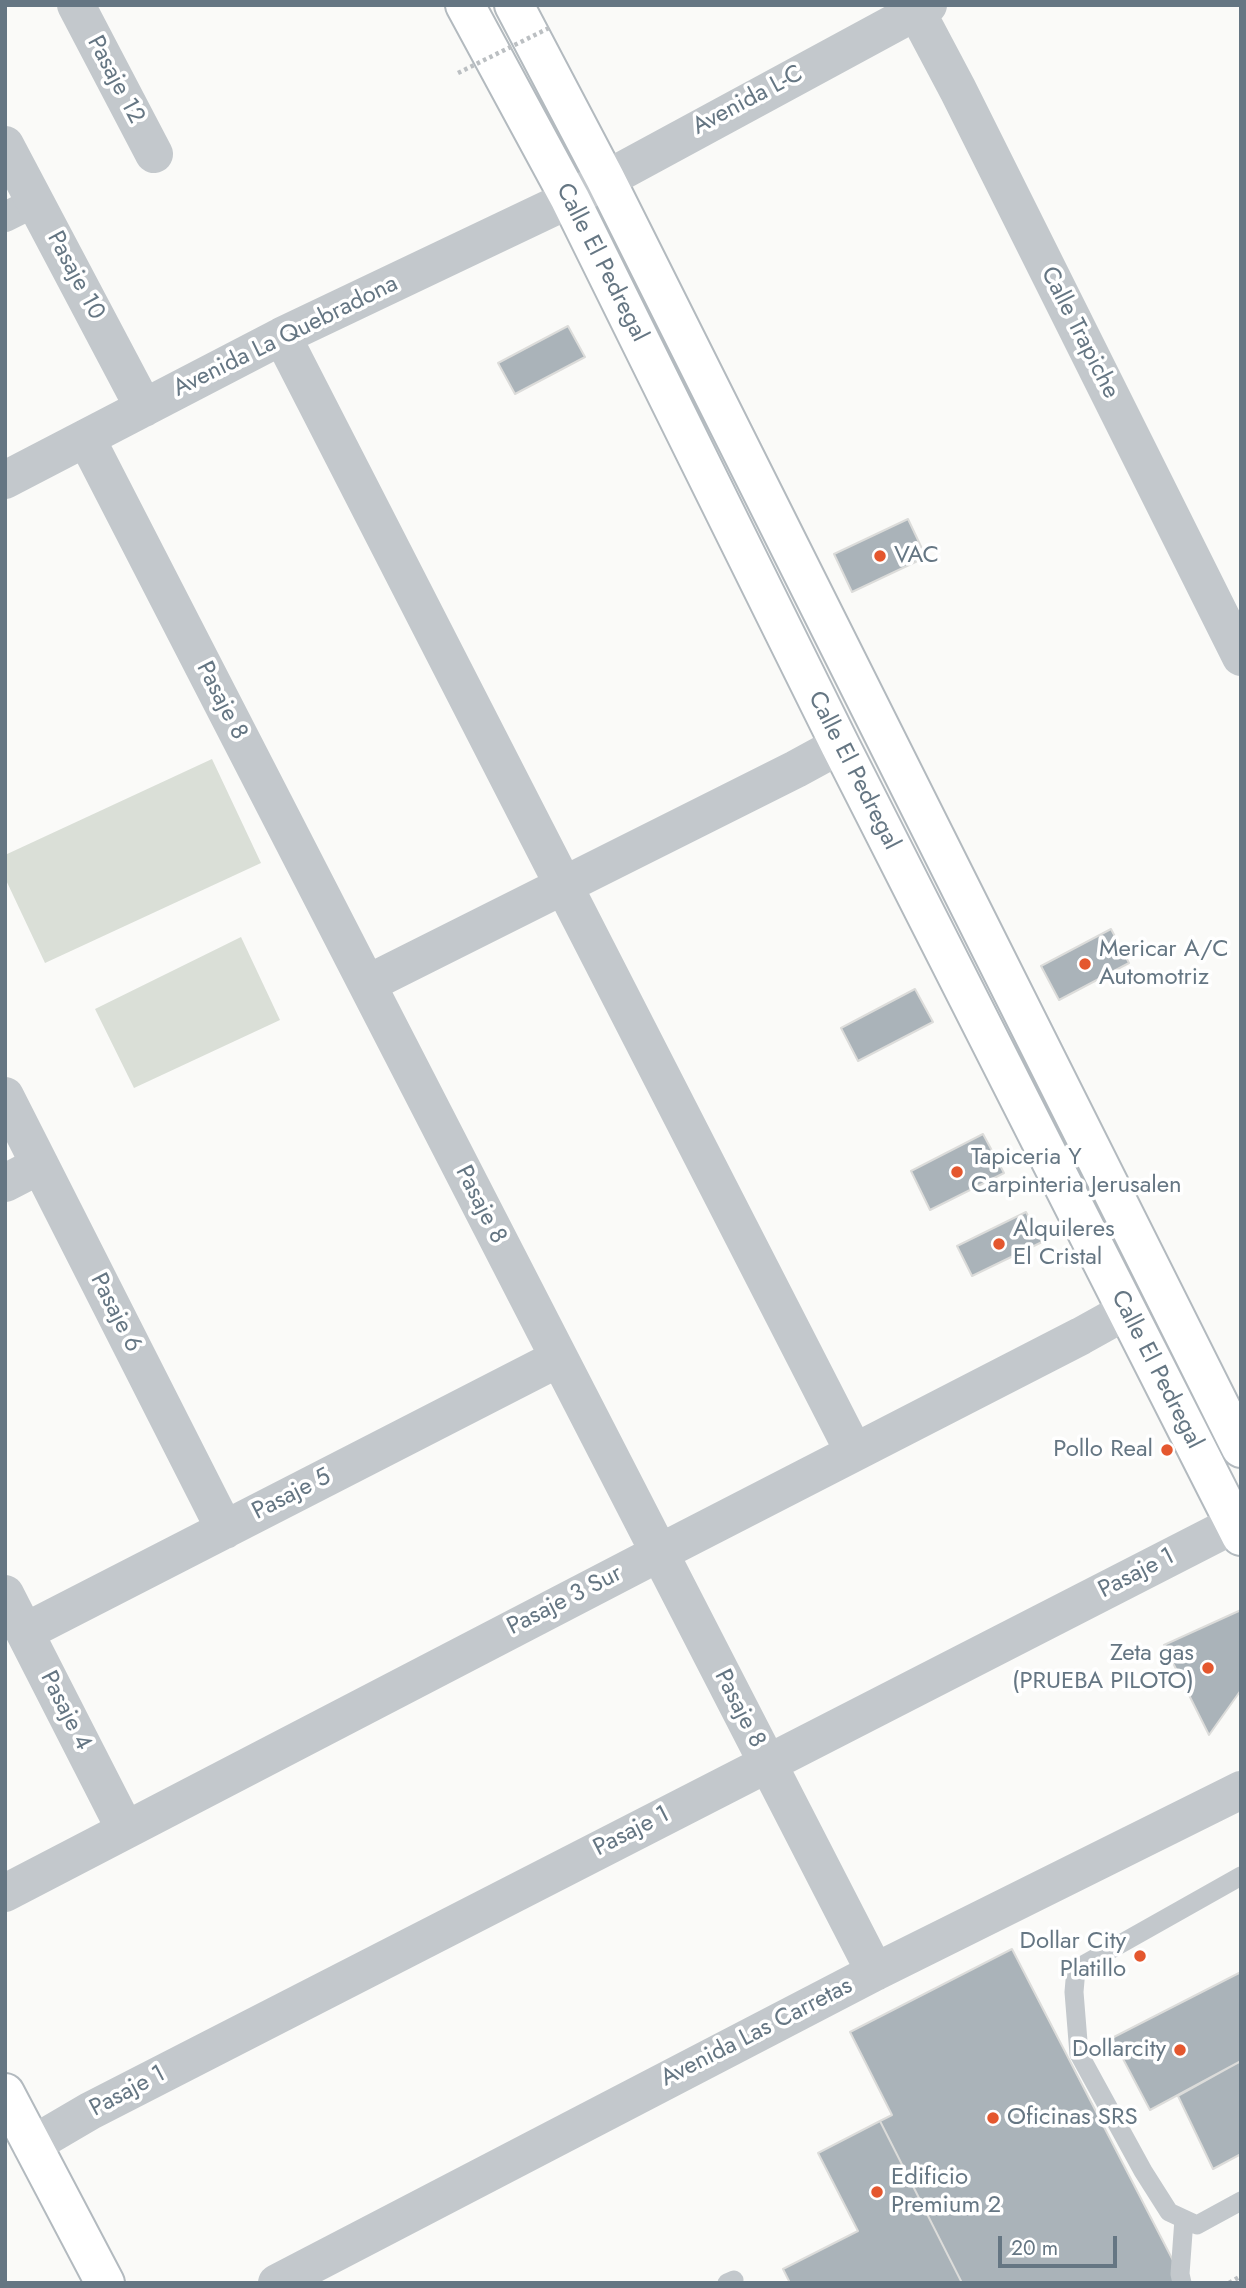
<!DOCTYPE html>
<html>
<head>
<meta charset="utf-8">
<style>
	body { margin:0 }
	#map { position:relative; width:1246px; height:2288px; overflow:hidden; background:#fafaf8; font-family:Jost,sans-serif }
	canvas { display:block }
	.frame { position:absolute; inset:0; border:7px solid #657683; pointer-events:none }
	.scale { position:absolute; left:998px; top:2236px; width:119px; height:32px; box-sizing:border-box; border:4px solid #657683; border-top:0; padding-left:9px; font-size:21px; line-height:24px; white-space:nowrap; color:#657683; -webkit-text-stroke:5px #fff; paint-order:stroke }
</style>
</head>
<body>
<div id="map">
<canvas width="1246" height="2288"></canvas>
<div class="frame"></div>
<div class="scale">20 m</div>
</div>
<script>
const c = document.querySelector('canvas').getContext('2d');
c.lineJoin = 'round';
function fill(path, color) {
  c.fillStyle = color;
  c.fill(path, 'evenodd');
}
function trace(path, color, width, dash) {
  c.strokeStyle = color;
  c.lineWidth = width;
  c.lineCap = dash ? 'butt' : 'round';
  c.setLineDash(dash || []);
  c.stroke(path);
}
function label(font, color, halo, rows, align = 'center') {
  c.font = font + ' Jost,sans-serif';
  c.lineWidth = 7;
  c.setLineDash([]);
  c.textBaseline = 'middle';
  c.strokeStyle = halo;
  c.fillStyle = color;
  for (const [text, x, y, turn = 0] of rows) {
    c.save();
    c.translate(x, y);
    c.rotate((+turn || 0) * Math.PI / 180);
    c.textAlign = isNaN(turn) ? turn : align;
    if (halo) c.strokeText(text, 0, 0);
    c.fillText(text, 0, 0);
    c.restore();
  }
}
const green = new Path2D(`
	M212 759 261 863 45 963 5 878V855Z
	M241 937 280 1020 134 1088 95 1009Z`);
const building = new Path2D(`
	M568 326 585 357 515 394 498 363Z
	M908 519 926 557 852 592 834 554Z
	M1111 929 1129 963 1059 1000 1041 966Z
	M915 989 933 1022 858 1061 841 1028Z
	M983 1134 1004 1173 930 1210 911 1171Z
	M1026 1212 1042 1242 972 1276 957 1246Z
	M1241 1610V1690L1209 1735 1164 1645Z
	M1012 1949 1180 2274 1182 2283H962L880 2121 892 2115 850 2032Z
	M1241 1972V2061L1150 2110 1112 2038Z
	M1241 2061V2154L1213 2169 1178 2096Z
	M880 2121 962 2283H790L783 2269 858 2231 818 2153Z`);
const path = new Path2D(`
	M1229 2283 1241 2276`);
const service = new Path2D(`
	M1241 1876 1076 1969 1074 1992 1079 2054 1143 2171 1169 2212 1197 2225 1241 2201
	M727 2283 734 2280
	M1182 2283 1180 2274 1184 2219`);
const pedestrian = new Path2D(`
	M5 217 35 202`);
const minor = new Path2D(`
	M76 5 154 154
	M913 5 958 90 1241 657
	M5 145 144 408
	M282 336 854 1452
	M86 438 875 1972
	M5 480 282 336 570 199 928 5
	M367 984 796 769 840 745
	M5 1096 225 1530
	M5 1183 40 1165
	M5 1594 125 1829
	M25 1632 559 1358
	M5 1893 659 1553 1081 1336 1126 1311
	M32 2145 90 2111 1241 1521
	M277 2283 875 1972 1241 1790`);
const secondary = new Path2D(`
	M465 5 570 199 840 745 1241 1536
	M514 5 605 178 1241 1448
	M5 2093 105 2283`);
const pathBridge = new Path2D(`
	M458 73 551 27`);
const markers = [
	[880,556,7,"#e4572e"],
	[1085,964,7,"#e4572e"],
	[957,1172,7,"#e4572e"],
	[999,1244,7,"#e4572e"],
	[1167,1450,7,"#e4572e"],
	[1208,1668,7,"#e4572e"],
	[1140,1956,7,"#e4572e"],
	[1180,2050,7,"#e4572e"],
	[993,2118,7,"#e4572e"],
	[877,2192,7,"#e4572e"]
];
const streetNames = [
	["Pasaje 12",115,80,62],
	["Avenida L-C",748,101,-28],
	["Calle El Pedregal",601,263,63],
	["Pasaje 10",75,276,62],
	["Calle Trapiche",1079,333,63],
	["Avenida La Quebradona",286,337,-26],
	["Pasaje 8",221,701,63],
	["Calle El Pedregal",853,771,63],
	["Pasaje 8",480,1205,63],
	["Pasaje 6",115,1313,63],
	["Calle El Pedregal",1156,1370,63],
	["Pasaje 5",292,1495,-27],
	["Pasaje 1",1137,1574,-27],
	["Pasaje 3 Sur",565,1601,-27],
	["Pasaje 8",739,1709,63],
	["Pasaje 4",65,1711,63],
	["Pasaje 1",632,1832,-27],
	["Avenida Las Carretas",757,2033,-27],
	["Pasaje 1",128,2092,-28]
];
const poiNames = [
	["VAC",894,556],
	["Mericar A/C",1099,950],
	["Automotriz",1099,978],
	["Tapiceria Y",971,1158],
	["Carpinteria Jerusalen",971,1186],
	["Alquileres",1013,1230],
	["El Cristal",1013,1258],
	["Pollo Real",1153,1450,"right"],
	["Zeta gas",1194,1654,"right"],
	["(PRUEBA PILOTO)",1194,1682,"right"],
	["Dollar City",1126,1942,"right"],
	["Platillo",1126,1970,"right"],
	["Dollarcity",1166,2050,"right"],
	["Oficinas SRS",1007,2118],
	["Edificio",891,2178],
	["Premium 2",891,2206]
];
fill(green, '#dadfd7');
fill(building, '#aab3b9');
trace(building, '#dcdcda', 2);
trace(secondary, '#b3babf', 42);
trace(path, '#bbbfc2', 4.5, [3.5, 3.5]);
trace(service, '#c3c8cc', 19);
trace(pedestrian, '#c3c8cc', 30);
trace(minor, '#c3c8cc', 38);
trace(secondary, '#fff', 38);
trace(pathBridge, '#bbbfc2', 4.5, [3.5, 3.5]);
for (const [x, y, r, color] of markers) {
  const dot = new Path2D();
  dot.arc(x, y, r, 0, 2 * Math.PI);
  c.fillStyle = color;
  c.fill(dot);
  trace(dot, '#fff', 2.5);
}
label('24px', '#657683', '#fff', streetNames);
label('24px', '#657683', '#fff', poiNames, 'left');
</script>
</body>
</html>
